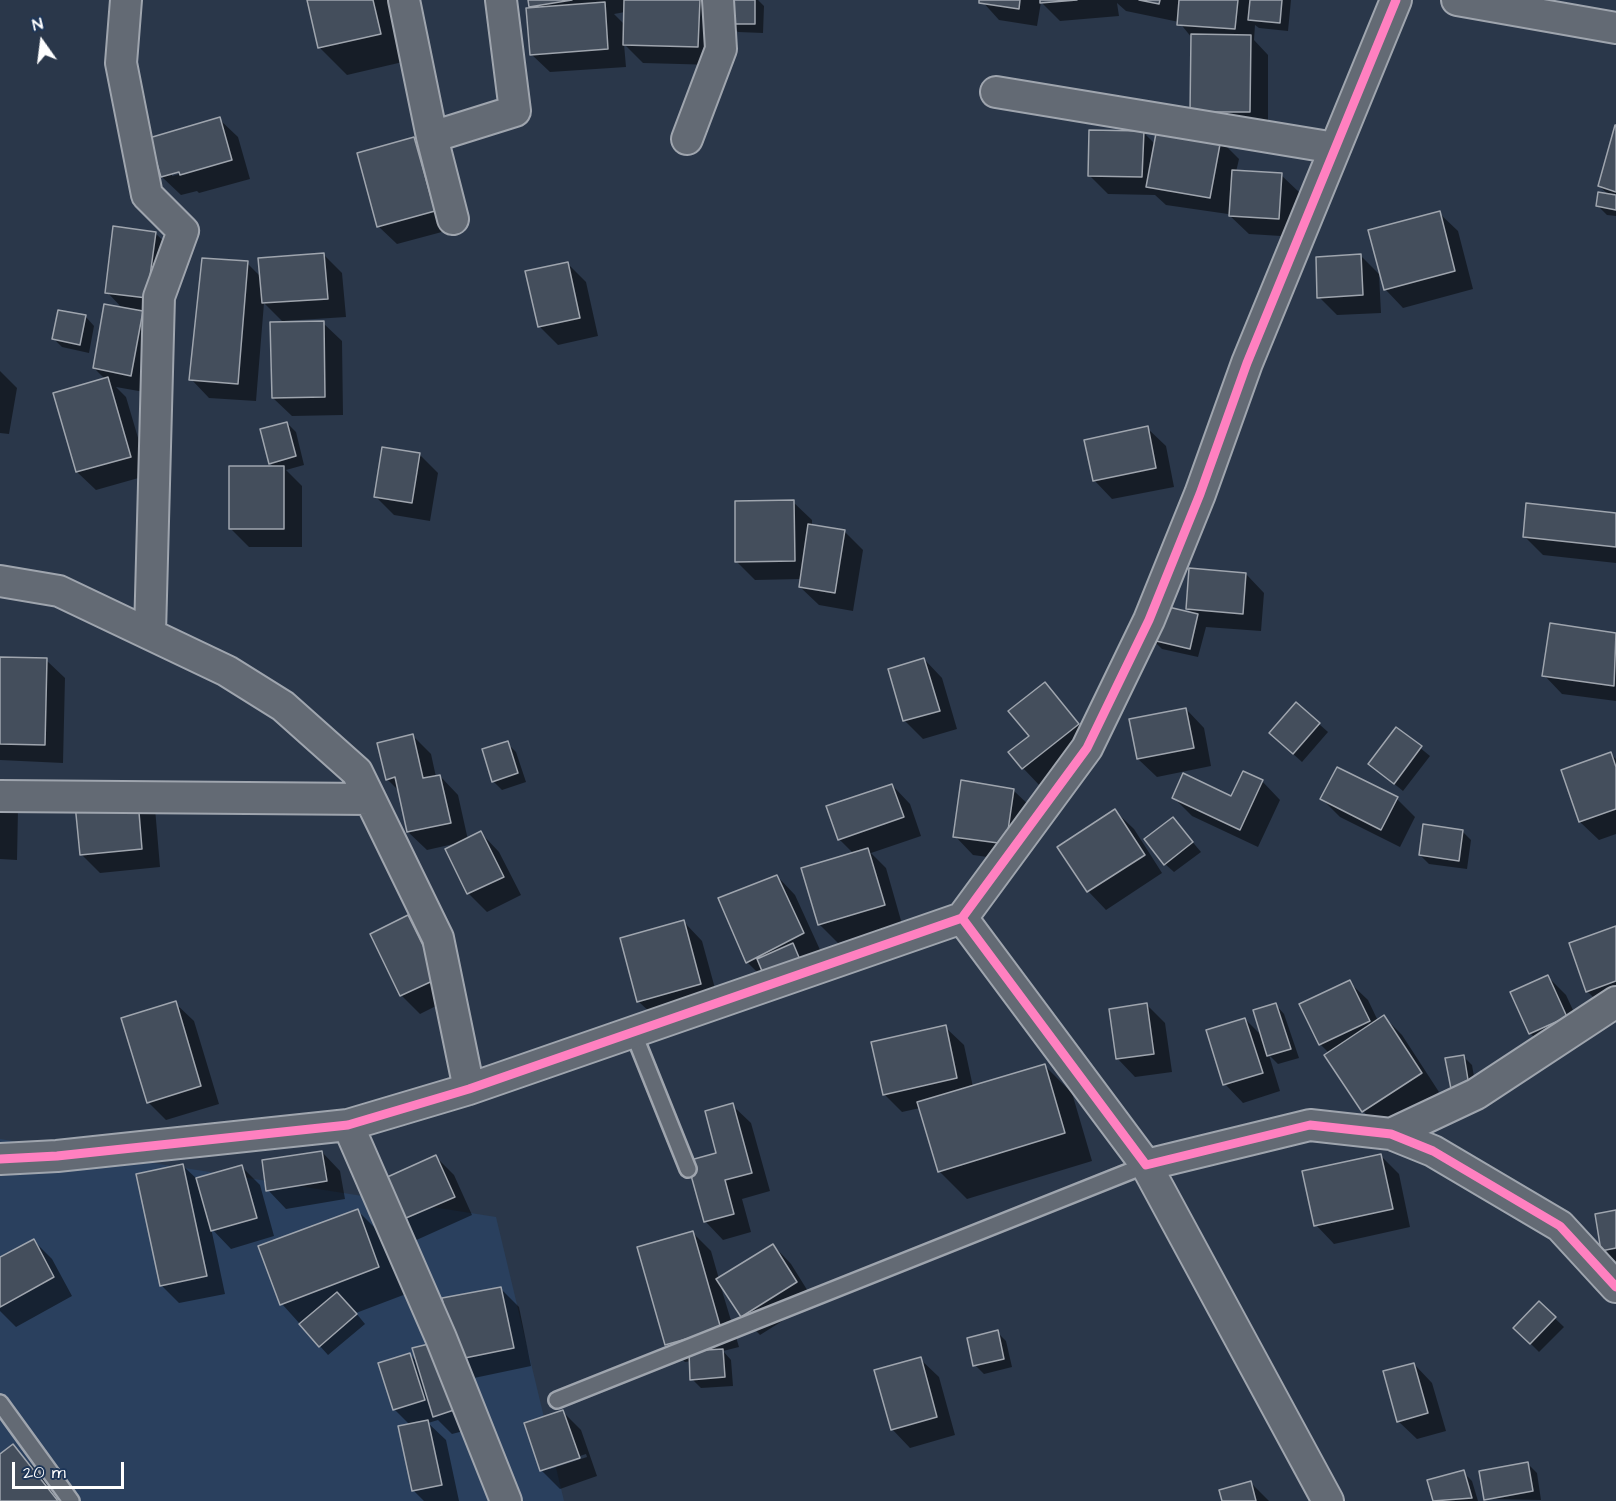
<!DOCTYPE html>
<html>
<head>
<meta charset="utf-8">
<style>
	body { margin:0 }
	#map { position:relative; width:1616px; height:1501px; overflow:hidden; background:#2a374a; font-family:"Architects Daughter",sans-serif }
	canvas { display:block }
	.north { position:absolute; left:12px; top:12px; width:60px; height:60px; -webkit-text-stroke:4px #1d3557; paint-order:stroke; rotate:346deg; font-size:16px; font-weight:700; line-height:24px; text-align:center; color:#fff }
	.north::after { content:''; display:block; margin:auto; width:21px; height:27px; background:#fff; clip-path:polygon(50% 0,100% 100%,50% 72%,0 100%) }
	.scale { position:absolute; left:12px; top:1462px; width:112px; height:27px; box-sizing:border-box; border:3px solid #fff; border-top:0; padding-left:8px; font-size:18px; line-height:21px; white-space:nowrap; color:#fff; -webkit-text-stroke:4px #1d3557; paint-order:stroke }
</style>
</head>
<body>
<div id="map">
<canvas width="1616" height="1501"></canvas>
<div class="north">N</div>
<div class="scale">20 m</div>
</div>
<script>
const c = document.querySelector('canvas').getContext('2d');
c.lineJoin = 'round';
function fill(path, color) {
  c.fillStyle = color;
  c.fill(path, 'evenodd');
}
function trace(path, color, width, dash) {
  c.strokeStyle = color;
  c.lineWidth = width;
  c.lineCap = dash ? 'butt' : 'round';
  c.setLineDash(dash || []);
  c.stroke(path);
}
const built = new Path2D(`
	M0 1139 496 1217 564 1501H0Z`);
const shadow = new Path2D(`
	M308 0H394L407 61 347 75 319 47Z
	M529 0H711L716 65 643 63 624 44 626 67 550 72 531 54ZM625 12V25L614 14Z
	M729 0H758L764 6 763 33 738 32 729 23Z
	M981 0H1291L1288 31 1259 28 1255 25 1254 40 1268 55V130L1210 129 1192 38 1179 22 1126 11 1117 3 1119 16 1060 21 1041 2 1037 26 999 20Z
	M219 119 238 137 250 179 199 193 197 191 181 195 162 177 151 139ZM186 169 187 172 172 176V173Z
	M1616 128V216L1607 215 1598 206 1609 195 1599 186Z
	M1143 132 1155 144 1220 140 1239 159 1236 172 1281 175 1300 193 1297 237 1249 234 1228 214 1166 205 1155 195 1108 194 1089 175Z
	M414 139 433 158 453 229 397 244 378 226Z
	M1439 213 1458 231 1473 289 1403 308 1385 289Z
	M155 233 174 251 165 316 142 313 161 331 150 393 116 387 126 397 149 475 96 490 77 472 55 394 105 379 94 368 124 310 107 292Z
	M324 255 342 273 346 317 284 321V323H323L342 341 343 415 292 416 273 398 284 323 264 303 256 401 209 398 191 379 247 263 261 277Z
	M1361 256 1379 274 1381 313 1337 315 1319 297Z
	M567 263 586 282 598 336 558 345 539 326Z
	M86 317 94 326 89 353 62 347 53 338Z
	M0 371 17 388 9 434 0 433Z
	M287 423 296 432 304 465 286 470 302 486V547H249L231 529 275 468 270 463Z
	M1147 428 1166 446 1174 487 1112 499 1094 480Z
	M419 454 438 473 430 521 394 515 376 497Z
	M793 502 812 520V526L844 531 863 550 853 611 819 605 800 587 801 579 755 580 737 562Z
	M1616 514V563L1543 555 1524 536Z
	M1246 574 1264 593 1261 631 1206 627 1198 657 1162 649 1153 640 1193 614 1188 609Z
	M1551 625 1616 635V701L1562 694 1544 675Z
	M0 658 46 660 65 678 63 763 0 760Z
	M924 659 942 678 957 729 923 739 904 720Z
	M1045 684 1096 743 1041 787 1023 768Z
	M1186 709 1204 728 1211 766 1157 777 1138 759Z
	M1319 724 1328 732 1302 762 1280 742Z
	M1397 729 1430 756 1403 791 1370 764Z
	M413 736 431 754 436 777 440 776 458 795 468 840 481 833 499 852 521 895 487 912 468 893 458 843 427 850 408 832 400 792 387 779Z
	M507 743 516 752 526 782 502 790 493 781Z
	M1611 754 1616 759V834L1599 840 1580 822Z
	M1262 781 1280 800 1258 847 1192 816 1174 798H1232Z
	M892 785 910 804 921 836 871 853 886 868 902 924 838 943 819 924 854 854 839 839Z
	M1013 790 1032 808 1024 862 973 855 955 836Z
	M0 791 18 809 17 860 0 859Z
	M76 796 155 808 160 867 100 873 81 854Z
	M1322 799H1397L1415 817 1400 847 1340 817Z
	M1115 811 1134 829 1162 873 1106 910 1088 891Z
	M1173 819 1201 852 1174 872 1165 864Z
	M1462 831 1471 840 1467 869 1429 864 1420 855Z
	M777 876 795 895 821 952 766 981 747 962Z
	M408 917 426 935 456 996 420 1014 402 996 372 934Z
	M684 922 702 941 719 1003 657 1019 638 1001Z
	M1616 928V1006L1606 1010 1587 991Z
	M1548 977 1566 995 1585 1036 1549 1052 1531 1034 1512 992Z
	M1349 982 1368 1000 1378 1021 1384 1017 1402 1035 1439 1092 1381 1130 1363 1111 1329 1053 1320 1044Z
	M175 1003 194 1021 219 1104 166 1120 148 1102Z
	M1147 1005 1165 1023 1172 1072 1135 1077 1117 1058Z
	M1276 1005 1284 1014 1299 1058 1278 1064 1269 1055 1280 1091 1243 1103 1225 1084 1245 1019 1264 1038Z
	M945 1027 964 1045 973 1087 1044 1065 1072 1093 1092 1161 967 1199 939 1171 920 1108 902 1112 884 1094Z
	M1463 1056 1472 1065 1477 1094 1461 1097Z
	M732 1105 751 1123 770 1191 742 1199 751 1232 723 1240 705 1221 718 1154Z
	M322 1152 340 1171 345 1199 286 1209 268 1190Z
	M1380 1155 1399 1174 1410 1227 1334 1244 1316 1225Z
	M436 1157 454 1175 472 1215 412 1242 394 1224Z
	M183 1166 197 1179 241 1166 260 1185 274 1236 231 1249 211 1228 225 1294 179 1303 161 1285Z
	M357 1210 385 1238 406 1294 356 1313 365 1324 328 1355 282 1304Z
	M1616 1211V1263L1603 1250Z
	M693 1233 711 1251 719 1279 773 1245 791 1264 814 1301 760 1335 742 1316 720 1284 739 1347 723 1351 731 1360 733 1386 701 1388 692 1379 691 1361 685 1362 666 1344Z
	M34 1241 52 1259 72 1296 16 1327 0 1311V1259Z
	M501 1289 519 1307 531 1366 474 1378 456 1360Z
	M1539 1303 1564 1327 1539 1352 1515 1328Z
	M997 1332 1006 1341 1012 1367 984 1374 975 1365Z
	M410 1354 475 1428 452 1434 438 1420 428 1423 446 1440 459 1501H424L414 1491 410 1425 394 1409Z
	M920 1359 939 1377 955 1435 910 1448 892 1429Z
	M1414 1364 1432 1383 1446 1431 1417 1439 1398 1421Z
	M563 1412 581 1430 597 1476 560 1489 541 1470ZM586 1454 587 1457 550 1469V1466Z
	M12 1446 67 1501H0V1456Z
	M1528 1464 1537 1473 1541 1500 1485 1499Z
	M1463 1472 1472 1481 1478 1501H1434L1429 1481Z
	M1251 1483 1269 1501H1224Z`);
const building = new Path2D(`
	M307 0H373L381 34 318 48Z
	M528 0H572L529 7Z
	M624 0H700L698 47 623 45Z
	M728 0H755V24H727Z
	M979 0H1020L1019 9 979 3Z
	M1040 0H1077L1040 3Z
	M1139 0H1160L1159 4Z
	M1179 0H1238L1235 29 1177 25Z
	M1250 0H1282L1280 23 1248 20Z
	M605 2 608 49 530 55 526 8Z
	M1191 34 1251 35 1250 112H1190Z
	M220 117 232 160 180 175 179 172 161 177 149 138Z
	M1615 125H1616V192L1598 186Z
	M1157 128 1221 139 1210 198 1146 187Z
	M1089 130 1144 131 1142 177 1088 176Z
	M414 137 435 211 377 227 357 153Z
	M1232 170 1282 173 1279 219 1229 216Z
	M1598 192 1616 195V210L1596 206Z
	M1440 211 1455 271 1384 290 1368 230Z
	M113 226 156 232 147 298 105 293Z
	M324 253 328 299 262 303 258 258Z
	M1361 254 1363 295 1317 298 1316 257Z
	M202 258 248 261 238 384 189 380Z
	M568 262 580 318 538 327 525 271Z
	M104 304 143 311 131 376 93 368Z
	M58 310 86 315 80 345 52 339Z
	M324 321 325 397 272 398 270 322Z
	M108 377 131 457 76 472 53 393Z
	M287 422 296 456 269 464 260 429Z
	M1148 426 1156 468 1093 481 1084 440Z
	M382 447 420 453 412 503 374 497Z
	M229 466H284V529H229Z
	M794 500 795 561 735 562V501Z
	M1526 503 1616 513V547L1523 537Z
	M808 524 845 530 835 593 799 587Z
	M1189 568 1246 573 1243 614 1186 609Z
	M1160 605 1198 614 1190 649 1152 640Z
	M1550 623 1616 633 1614 686 1542 676Z
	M0 657 47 658 45 745 0 744Z
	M924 658 940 711 903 721 888 669Z
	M1045 682 1079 724 1022 769 1008 752 1029 736 1008 711Z
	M1296 702 1320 723 1293 754 1269 733Z
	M1186 708 1194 748 1137 759 1129 719Z
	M1396 727 1422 746 1394 784 1368 764Z
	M413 734 423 778 440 775 451 823 407 832 395 777 386 780 377 743Z
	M508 741 518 773 492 782 482 749Z
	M1611 752 1616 767V809L1579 822 1561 770Z
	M1337 767 1398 797 1381 830 1320 799Z
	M1243 771 1263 780 1240 830 1172 798 1183 773 1231 796Z
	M961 780 1014 789 1006 844 953 837Z
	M892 784 904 817 838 840 826 806Z
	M137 788 142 849 80 855 74 794Z
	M1115 809 1145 855 1087 892 1057 847Z
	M1173 817 1193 842 1164 865 1144 839Z
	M1423 824 1463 830 1459 861 1419 855Z
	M481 831 504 877 467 894 445 849Z
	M868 848 885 905 818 925 801 868Z
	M777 875 804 933 746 963 718 898Z
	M408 915 439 978 400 996 370 934Z
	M684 920 701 984 637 1002 620 938Z
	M1616 926V981L1586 992 1569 943Z
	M793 943 803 967 767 983 757 959Z
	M1548 975 1567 1017 1529 1034 1510 992Z
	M1350 980 1370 1021 1319 1045 1299 1004Z
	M176 1001 201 1086 147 1103 121 1018Z
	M1147 1003 1154 1054 1116 1059 1109 1009Z
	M1276 1003 1291 1049 1267 1056 1253 1010Z
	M1384 1015 1422 1073 1362 1112 1324 1055Z
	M1245 1018 1263 1073 1223 1085 1206 1030Z
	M946 1025 957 1078 883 1095 871 1042Z
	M1464 1055 1469 1086 1451 1089 1445 1058Z
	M1045 1064 1065 1133 938 1172 917 1102Z
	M733 1103 752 1173 725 1180 734 1214 704 1222 687 1161 716 1153 705 1111Z
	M322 1151 327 1181 266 1191 262 1160Z
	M1381 1154 1393 1209 1314 1226 1302 1171Z
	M436 1155 455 1197 392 1224 374 1183Z
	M183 1164 207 1276 160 1286 136 1174Z
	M242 1165 257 1218 211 1231 196 1178Z
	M358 1209 379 1267 280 1305 258 1246Z
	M1616 1210V1248L1601 1251 1595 1214Z
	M693 1231 721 1329 665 1345 637 1247Z
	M34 1239 54 1277 0 1307V1257Z
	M773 1244 797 1282 741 1317 716 1279Z
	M501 1287 514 1348 455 1360 442 1298Z
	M337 1292 357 1314 319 1347 299 1324Z
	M1539 1301 1556 1317 1530 1344 1513 1328Z
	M998 1330 1004 1359 973 1366 967 1338Z
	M437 1342 457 1409 433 1417 412 1348Z
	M723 1349 725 1377 690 1380 689 1351Z
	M410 1353 425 1400 393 1410 378 1363Z
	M921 1357 937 1417 891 1430 874 1370Z
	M1414 1363 1428 1413 1397 1422 1383 1371Z
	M563 1410 580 1458 540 1471 524 1423Z
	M428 1420 442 1485 412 1491 398 1426Z
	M13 1444 58 1501H0V1454Z
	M1528 1462 1533 1491 1484 1500 1479 1471Z
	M1464 1470 1472 1498 1433 1501 1427 1480Z
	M1251 1481 1256 1501H1222L1219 1490Z`);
const service = new Path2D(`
	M633 1032 688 1169
	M557 1400 1146 1165
	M0 1403 71 1501`);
const minor = new Path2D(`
	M126 0 121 63 147 195 183 231 159 297 150 633
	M404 0 432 137 453 219
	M1457 0 1616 28
	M996 92 1335 148
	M432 137 515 111 501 0
	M687 139 721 49 718 0
	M0 581 59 591 227 671 283 706 357 772 438 938 469 1089
	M0 796 370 799
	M962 918 1087 748 1149 620 1200 494 1247 363 1396 0
	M348 1125 441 1338 506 1501
	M1391 1134 1476 1094 1616 1002
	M0 1159 57 1156 348 1125 469 1089 962 918 1146 1165 1310 1125 1391 1134 1433 1151 1560 1226 1616 1287
	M1146 1165 1328 1501`);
const cycleway = new Path2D(`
	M962 918 1087 748 1149 620 1200 494 1247 363 1396 0
	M0 1159 57 1156 348 1125 469 1089 962 918 1146 1165 1310 1125 1391 1134 1433 1151 1560 1226 1616 1287`);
fill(built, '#2a405e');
fill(shadow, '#0007');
fill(building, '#444e5c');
trace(building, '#9fa5ae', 1.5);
trace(service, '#9fa5ae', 20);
trace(minor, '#9fa5ae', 34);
trace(service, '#636a74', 15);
trace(minor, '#636a74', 30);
trace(cycleway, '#ff80c0', 9);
</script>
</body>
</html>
